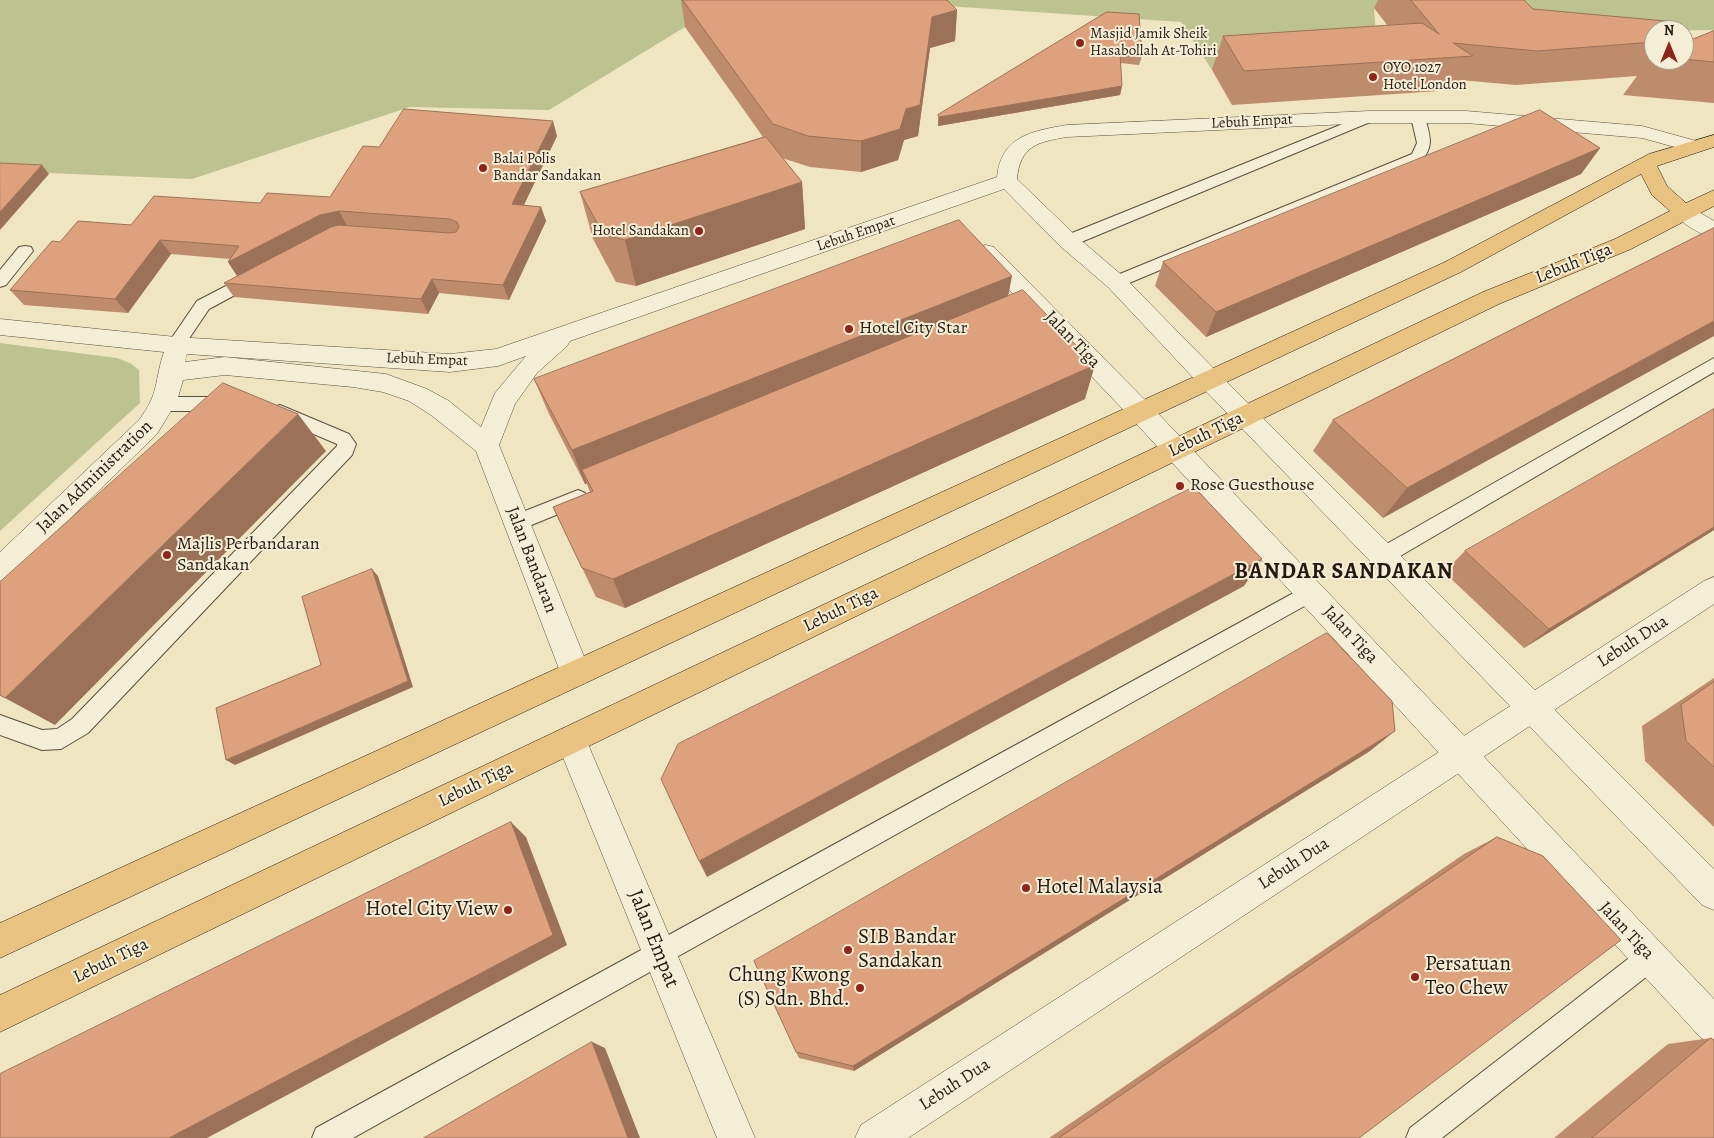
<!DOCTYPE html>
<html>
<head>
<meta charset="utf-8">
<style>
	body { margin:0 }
	#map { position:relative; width:1714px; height:1138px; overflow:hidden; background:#f0e5c1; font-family:Alegreya,serif }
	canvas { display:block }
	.north { position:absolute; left:1644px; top:20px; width:50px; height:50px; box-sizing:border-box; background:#f5eed7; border:1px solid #a29a88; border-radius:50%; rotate:0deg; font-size:14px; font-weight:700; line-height:20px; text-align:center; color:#261b11 }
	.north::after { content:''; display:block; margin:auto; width:18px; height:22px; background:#8f2418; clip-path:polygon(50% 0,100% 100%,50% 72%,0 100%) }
</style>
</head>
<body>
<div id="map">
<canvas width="1714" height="1138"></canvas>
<div class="north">N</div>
</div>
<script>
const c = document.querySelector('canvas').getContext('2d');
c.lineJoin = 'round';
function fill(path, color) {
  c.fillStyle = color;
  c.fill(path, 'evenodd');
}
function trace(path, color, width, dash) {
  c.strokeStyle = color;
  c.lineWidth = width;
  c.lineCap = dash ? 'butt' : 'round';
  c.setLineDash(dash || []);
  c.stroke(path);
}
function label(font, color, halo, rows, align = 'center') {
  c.font = font + ' Alegreya,serif';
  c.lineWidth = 4;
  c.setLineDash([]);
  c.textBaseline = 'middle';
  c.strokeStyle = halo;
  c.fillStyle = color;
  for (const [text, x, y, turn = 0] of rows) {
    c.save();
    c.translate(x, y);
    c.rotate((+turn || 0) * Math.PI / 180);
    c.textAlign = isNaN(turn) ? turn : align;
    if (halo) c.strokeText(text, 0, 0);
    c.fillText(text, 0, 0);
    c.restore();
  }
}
const green = new Path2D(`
	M0 0H794L685 27 549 110 410 107 192 179 0 171Z
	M915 0H1488L1374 8 1377 51 1212 70 1181 22 918 4Z
	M1495 0H1714V30L1530 33Z
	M0 343 117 358 130 363 139 370 140 403 0 531Z`);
const service = new Path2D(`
	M1370 113 1377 117 1375 120 1074 245 1068 246 1062 245 1060 241 1062 237Z
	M1418 113 1425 117C1429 134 1435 145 1422 160L1122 286 1116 288 1110 286 1108 282 1110 278 1412 154 1417 143 1411 117Z
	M25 246 31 247 33 251 6 285 0 287V270L19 247Z
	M253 272 259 274 261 278 259 282 209 309 182 349 176 351 170 349 167 345 197 301Z
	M1714 358V372L1390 562 1383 564 1376 562 1373 556 1376 550Z
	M164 397H227L233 399 236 404 233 409 227 411H164L158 409 155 404 158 399Z
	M280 405 349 434 356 444 352 455 88 733 61 749 42 750 0 735V715L42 730 57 729 72 719 337 446V444L274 417 271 412 274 407Z
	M578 490 585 493 588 498 585 503 517 531 510 529 507 523 510 517Z
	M1310 584 1317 587 1320 593 1317 599 353 1138H312L316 1128Z
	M1651 944 1660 948 1664 957 1660 966 1442 1138H1406L1410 1128 1642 948Z`);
const minor = new Path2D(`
	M1370 111H1466L1642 126 1700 142 1703 146 1700 150 1693 152 1642 138 1466 123H1370L1067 137C1037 142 1020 146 1017 179L1076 236 1124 277 1219 374 1222 380 1219 386 1210 389 1201 386 1108 287 1060 246 1004 189 570 341 567 346 537 373 515 404 499 445 591 674 586 683 576 687 566 683 561 674 476 451 431 415 409 401 383 392 353 387 225 375 183 380 177 401 157 434 10 577 0 581V552L139 420C160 392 154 381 164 352L0 335V319L176 337 450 354 496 349 997 177C1001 136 1032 131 1067 125ZM187 354 450 372 498 366 526 356 495 393 481 427 449 401 427 389 386 374 225 357 185 362Z
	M1685 206 1692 208 1714 221V238C1701 235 1682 224 1674 213L1678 208Z
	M986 245 994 247 1150 405 1153 412 1150 419 1141 421 1132 419 978 257 975 252 978 247Z
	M1714 577V604L908 1138H855L861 1125 1704 581Z
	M571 726 582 730 755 1138H717L556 740 560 730Z`);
const tertiary = new Path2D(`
	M1210 371 1219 374 1714 869V910L1702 905 1201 386 1198 380 1201 374Z
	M1141 403 1150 405 1714 999V1043L1701 1038 1132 419 1129 412 1132 405Z`);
const primary = new Path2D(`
	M1714 135V147L1657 166 1667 186 1686 203 1714 190V206L1631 249 1499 304 0 1032V995L1483 292 1615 239 1670 211 1652 195 1641 174 1461 272 0 958V923L1445 262 1649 154Z`);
const wall = new Path2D(`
	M681 0H947L957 10 955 41 930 48 918 136 904 140 898 160 861 172 810 167 782 158 802 182 805 229 636 286 616 282 593 239 580 192 763 137 685 27Z
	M1378 0H1524L1533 9 1654 30V60H1684V43L1714 31V103L1623 95 1637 76 1516 85 1460 80 1454 90 1232 105 1212 70 1223 36 1388 26 1374 8Z
	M1107 12 1142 56 1139 65 1120 63 1122 86 1120 95 938 126V115Z
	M557 136 524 205 541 207 546 221 509 300 439 293 428 314 234 297 224 283 237 276 228 262 230 259 171 254 128 313 24 305 10 290 60 242 131 225 260 203 330 197Z
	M1600 148 1581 174 1206 337 1155 286 1163 262Z
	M1714 228 1383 518 1313 451 1333 420Z
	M1008 296 1085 399 625 608 596 597 553 507 590 492 587 484H585L549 414 534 379Z
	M1714 530 1524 648 1444 572 1465 551Z
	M1714 678V827L1645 761 1642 726Z
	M1370 751 854 1071 799 1058 796 1052Z
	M1497 837 1359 1138H1049L1464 854Z
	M1711 1038 1714 1138H1554L1668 1044Z`);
const shadedWall = new Path2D(`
	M957 10 955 41 930 48 918 136 904 140 898 160 861 172V141L906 109 932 17Z
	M1122 86 1120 95 938 126 939 117Z
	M553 121 557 136 517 219 512 204Z
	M1600 148 1581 174 1206 337 1216 312Z
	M42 165 49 174 0 230V212Z
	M802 182 805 229 636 286 625 240Z
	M541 207 546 221 509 300 503 285Z
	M339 211 347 226 238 277 228 262 320 215Z
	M160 240 171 254 128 313 115 299Z
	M1012 276 1005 313 582 470 587 484H585L572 450Z
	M432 279 439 293 428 314 421 299Z
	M1714 321V336L1383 518 1407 488Z
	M1095 365 1085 399 625 608 613 579Z
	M298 414 326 451 55 725 5 698Z
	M1714 527V530L1524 648 1549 629Z
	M1262 559 1244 586 1033 700 707 877 699 861 1042 676Z
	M372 569 378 576 413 687 235 765 226 760 408 681Z
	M1395 731 1370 751 854 1071 853 1066Z
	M511 822 526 837 567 945 207 1138H169Z
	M592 1042 605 1048 640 1138H628Z`);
const building = new Path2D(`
	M683 0H947L957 10 932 17 920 105 906 109 900 129 861 141 808 136 773 124Z
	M1411 0H1524L1533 9 1676 22V30H1654V42L1537 51 1453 43 1473 56 1244 71 1223 36 1422 23 1439 34Z
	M1107 12 1139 14 1142 56 1120 54 1122 86 939 117 938 115Z
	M1714 31V62L1684 59V43Z
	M404 109 553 121 512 204 541 207 503 285 432 279 421 299 224 283 331 227 339 225 449 233 456 232 459 227 457 222 450 219 339 211 320 215 228 262 239 246 160 240 115 299 10 290 52 241 60 242 78 221 131 225 154 196 260 203 267 193 330 197 363 146 379 147Z
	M1540 110 1600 148 1216 312 1163 262Z
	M766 137 802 182 625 240 604 235 580 192Z
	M0 163 42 165 0 212Z
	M959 220 1012 276 572 450 534 379Z
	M1714 228V321L1407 488 1333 420Z
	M1023 290 1095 365 613 579 582 568 553 507 593 491 582 470Z
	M223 383 298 414 5 698 0 695V582Z
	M1714 409V527L1549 629 1465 551Z
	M1194 487 1262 559 1042 676 699 861 661 779 678 744Z
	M372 569 408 681 226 760 216 708 321 665 302 597Z
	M1327 633 1392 701 1395 731 853 1066 796 1052 754 961Z
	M1714 682V767L1686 741 1681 705Z
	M511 822 553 935 169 1138H0V1074Z
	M1497 837 1543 856 1621 940 1359 1138H1059Z
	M1711 1038 1714 1040V1138H1592Z
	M592 1042 628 1138H424Z`);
const markers = [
	[1080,43,5,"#8f2418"],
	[1373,77,5,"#8f2418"],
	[483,168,5,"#8f2418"],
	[699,231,5,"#8f2418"],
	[849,329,5,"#8f2418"],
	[1180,486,5,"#8f2418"],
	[167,555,5,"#8f2418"],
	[1026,888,5,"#8f2418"],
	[508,910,5,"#8f2418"],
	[848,950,5,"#8f2418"],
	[1415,977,5,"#8f2418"],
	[860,988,5,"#8f2418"]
];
const farPoinames = [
	["Masjid Jamik Sheik",1090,34],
	["Hasabollah At-Tohiri",1090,51],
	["OYO 1027",1383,68],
	["Hotel London",1383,85],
	["Balai Polis",493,159],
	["Bandar Sandakan",493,176],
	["Hotel Sandakan",689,231,"right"]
];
const farStreetnames = [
	["Lebuh Empat",1252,122,-3],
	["Lebuh Empat",856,234,-19],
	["Lebuh Empat",427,360,2]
];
const streetNames = [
	["Lebuh Tiga",1574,264,-22],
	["Jalan Tiga",1072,340,46],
	["Lebuh Tiga",1206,435,-26],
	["Jalan Administration",95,477,-44],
	["Jalan Bandaran",531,560,69],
	["Lebuh Tiga",841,610,-26],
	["Jalan Tiga",1350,635,47],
	["Lebuh Dua",1633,642,-33],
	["Lebuh Tiga",476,785,-26],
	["Lebuh Dua",1294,864,-33],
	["Jalan Tiga",1626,931,47],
	["Lebuh Tiga",111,961,-26],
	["Lebuh Dua",955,1085,-33]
];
const poiNames = [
	["Hotel City Star",859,329],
	["Rose Guesthouse",1190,486],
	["Majlis Perbandaran",177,545],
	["Sandakan",177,566]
];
const nearPoinames = [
	["Hotel Malaysia",1036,888],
	["Hotel City View",498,910,"right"],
	["SIB Bandar",858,938],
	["Sandakan",858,962],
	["Persatuan",1425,965],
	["Teo Chew",1425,989],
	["Chung Kwong",850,976,"right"],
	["(S) Sdn. Bhd.",850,1000,"right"]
];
const nearStreetnames = [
	["Jalan Empat",653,939,68]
];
const districtNames = [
	["BANDAR SANDAKAN",1344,573]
];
fill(green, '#bdc390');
trace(service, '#584e3d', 2);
trace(minor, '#584e3d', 1);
trace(tertiary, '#584e3d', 1);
trace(primary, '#261b11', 1);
fill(service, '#f5eed7');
fill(minor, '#f5eed7');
fill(tertiary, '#f5eed7');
fill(primary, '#e8c280');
fill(wall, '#be8b6c');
fill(shadedWall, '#9b7158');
fill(building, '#dda27d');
trace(building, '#9b7158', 1);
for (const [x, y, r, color] of markers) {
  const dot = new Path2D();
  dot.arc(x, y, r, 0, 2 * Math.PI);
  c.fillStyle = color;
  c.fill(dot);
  trace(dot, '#f5eed7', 2);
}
label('15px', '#261b11', '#f5eed7', farPoinames, 'left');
label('15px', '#261b11', '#f5eed7', farStreetnames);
label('18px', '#261b11', '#f5eed7', streetNames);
label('18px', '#261b11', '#f5eed7', poiNames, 'left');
label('21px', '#261b11', '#f5eed7', nearPoinames, 'left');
label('21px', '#261b11', '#f5eed7', nearStreetnames);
c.letterSpacing = '1px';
label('bold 22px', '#261b11', '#f5eed7', districtNames);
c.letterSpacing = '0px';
</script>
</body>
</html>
